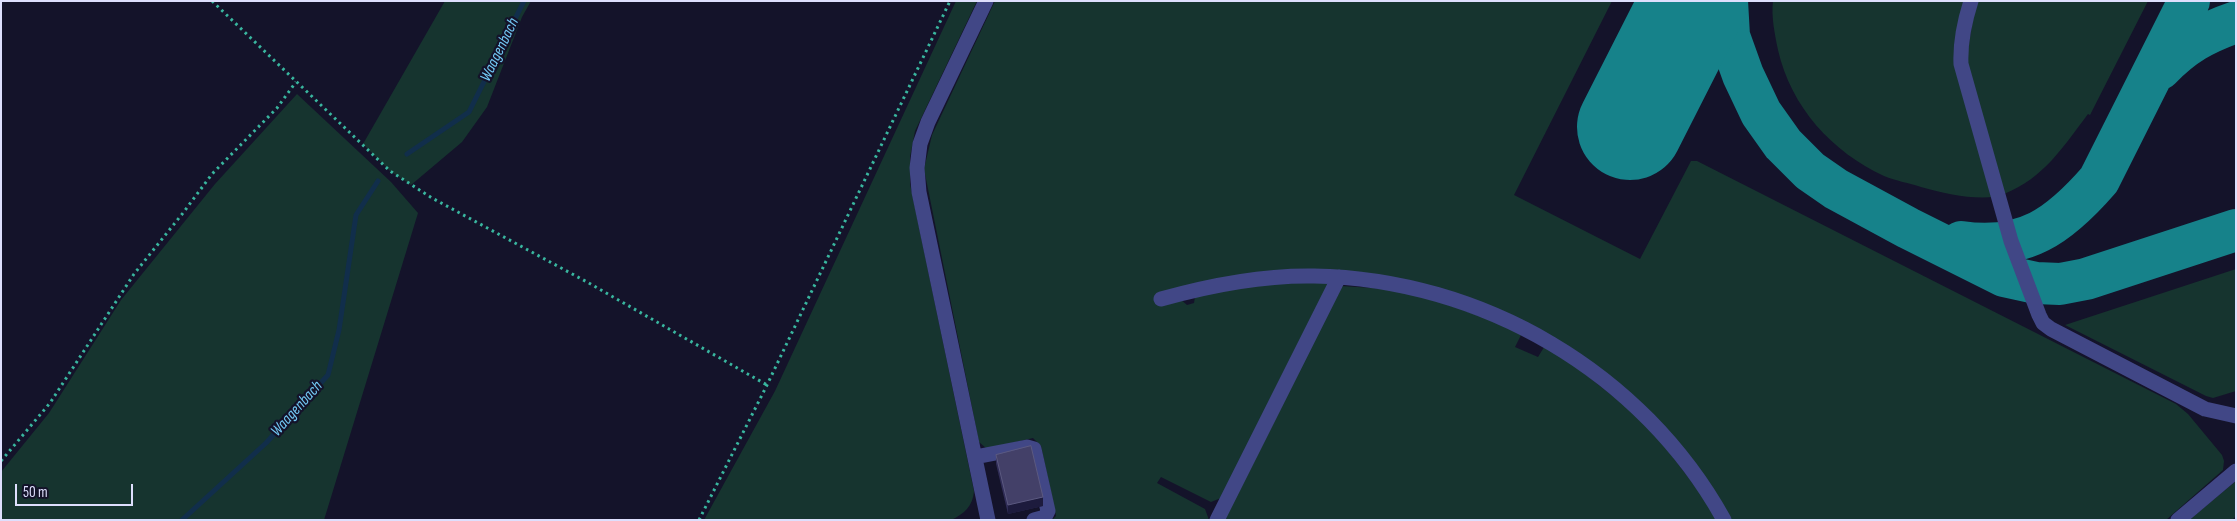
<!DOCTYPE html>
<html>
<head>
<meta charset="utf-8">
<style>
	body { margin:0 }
	#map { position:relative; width:2237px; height:521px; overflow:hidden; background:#14132a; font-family:"Sofia Sans Condensed",sans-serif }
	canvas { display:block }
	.frame { position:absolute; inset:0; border:2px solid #dedffd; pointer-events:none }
	.scale { position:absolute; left:15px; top:484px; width:118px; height:22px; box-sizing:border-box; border:2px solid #dedffd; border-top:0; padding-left:6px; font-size:15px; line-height:18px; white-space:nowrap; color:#dedffd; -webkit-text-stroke:4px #14132a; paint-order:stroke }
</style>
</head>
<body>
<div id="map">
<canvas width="2237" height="521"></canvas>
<div class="frame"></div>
<div class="scale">50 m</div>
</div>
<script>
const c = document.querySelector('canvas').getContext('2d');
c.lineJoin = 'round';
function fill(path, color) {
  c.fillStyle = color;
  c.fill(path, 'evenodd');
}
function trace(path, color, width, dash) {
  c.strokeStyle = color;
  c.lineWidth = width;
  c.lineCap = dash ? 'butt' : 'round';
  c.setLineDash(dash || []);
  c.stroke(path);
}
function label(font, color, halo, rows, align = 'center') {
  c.font = font + ' "Sofia Sans Condensed",sans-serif';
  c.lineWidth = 4.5;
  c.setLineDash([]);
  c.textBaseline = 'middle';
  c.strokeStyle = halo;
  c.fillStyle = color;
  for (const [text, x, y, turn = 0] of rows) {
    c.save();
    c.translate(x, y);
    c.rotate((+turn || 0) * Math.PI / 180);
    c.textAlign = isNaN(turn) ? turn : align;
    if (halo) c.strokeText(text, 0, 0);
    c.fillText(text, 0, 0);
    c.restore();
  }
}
const green = new Path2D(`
	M445 1H531L522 17 487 107 462 142 411 185 390 171 363 144Z
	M956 1H977L915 131 910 157V184L974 491C973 506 964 514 951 520H704L775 391Z
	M995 1H1612L1514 195 1640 259 1691 161H1697L2176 404 2188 414 2222 455 2224 461 2223 470 2166 520H1727C1643 373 1482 272 1311 273 1258 274 1208 283 1158 297L1160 302 1179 298 1187 305 1194 303 1195 297C1210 280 1305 280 1329 280L1332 283 1315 321 1226 496 1211 502 1161 477 1157 483 1205 509 1209 520H1052L1056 516 1041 446 1033 438 987 449 979 442 924 169 932 135Z
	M1773 1H1966L1959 25 1995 197C1967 199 1948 194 1921 187 1909 183 1896 181 1884 176 1832 152 1791 107 1778 50 1775 35 1771 17 1773 1Z
	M1976 1H2148L2090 115 2088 114C2063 147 2044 178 2004 194L1966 62Z
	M297 94 391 182 418 213 324 520H1V472L49 413 121 300 215 184Z
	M2236 269V391L2213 398 2206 396 2065 325Z
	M1341 286 1405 290 1523 331 1515 347 1538 357 1546 344 1551 347 1649 425 1720 520H1220Z
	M2236 481V516L2232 520H2189Z`);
const stream = new Path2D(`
	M407 154 469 112 524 1
	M182 520 266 443 328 375 339 330 356 215 378 181`);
const taxiway = new Path2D(`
	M1727 1 1729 36 1743 75 1761 113 1783 144 1810 171 1836 189 1908 228 2004 276 2036 283 2060 284 2086 279 2236 230
	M2160 69C2183 45 2204 33 2236 22
	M1961 242C2025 251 2059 226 2099 180L2189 1`);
const runway = new Path2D(`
	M1630 127 1694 1`);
const path = new Path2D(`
	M212 1 390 171 432 198 587 282 767 385
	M1 461 50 403 134 274 183 213 212 174 277 108 296 82
	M699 520 767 385 950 1`);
const minor = new Path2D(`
	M986 1 928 122 920 144 917 168 919 192 988 520
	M1971 1C1964 23 1960 42 1961 64L2011 241 2039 315 2043 323 2051 329 2205 409 2236 416
	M1161 299C1211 285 1261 275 1314 276 1482 279 1642 372 1724 520
	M975 457 1027 447 1034 449 1048 511 1045 517 1034 520
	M1217 520 1339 277
	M2178 520 2236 471`);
const wall = new Path2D(`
	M996 455 1043 506 1008 514 996 464Z`);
const shadedWall = new Path2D(`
	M1043 497V506L1008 514V505Z`);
const building = new Path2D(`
	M1031 446 1043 497 1008 505 996 455Z`);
const waterNames = [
	["Waagenbach",500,50,-64],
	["Waagenbach",297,409,-48]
];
fill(green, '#16342f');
trace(stream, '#112e4b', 5);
trace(taxiway, '#16828a', 42);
trace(runway, '#16828a', 106);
trace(path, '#39b69f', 3, [2.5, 4]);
trace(minor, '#414786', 15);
fill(wall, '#302d57');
fill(shadedWall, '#1d1b3d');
fill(building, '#434068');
trace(building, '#5b5980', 1);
label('italic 16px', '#73caf6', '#14132a', waterNames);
</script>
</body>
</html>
